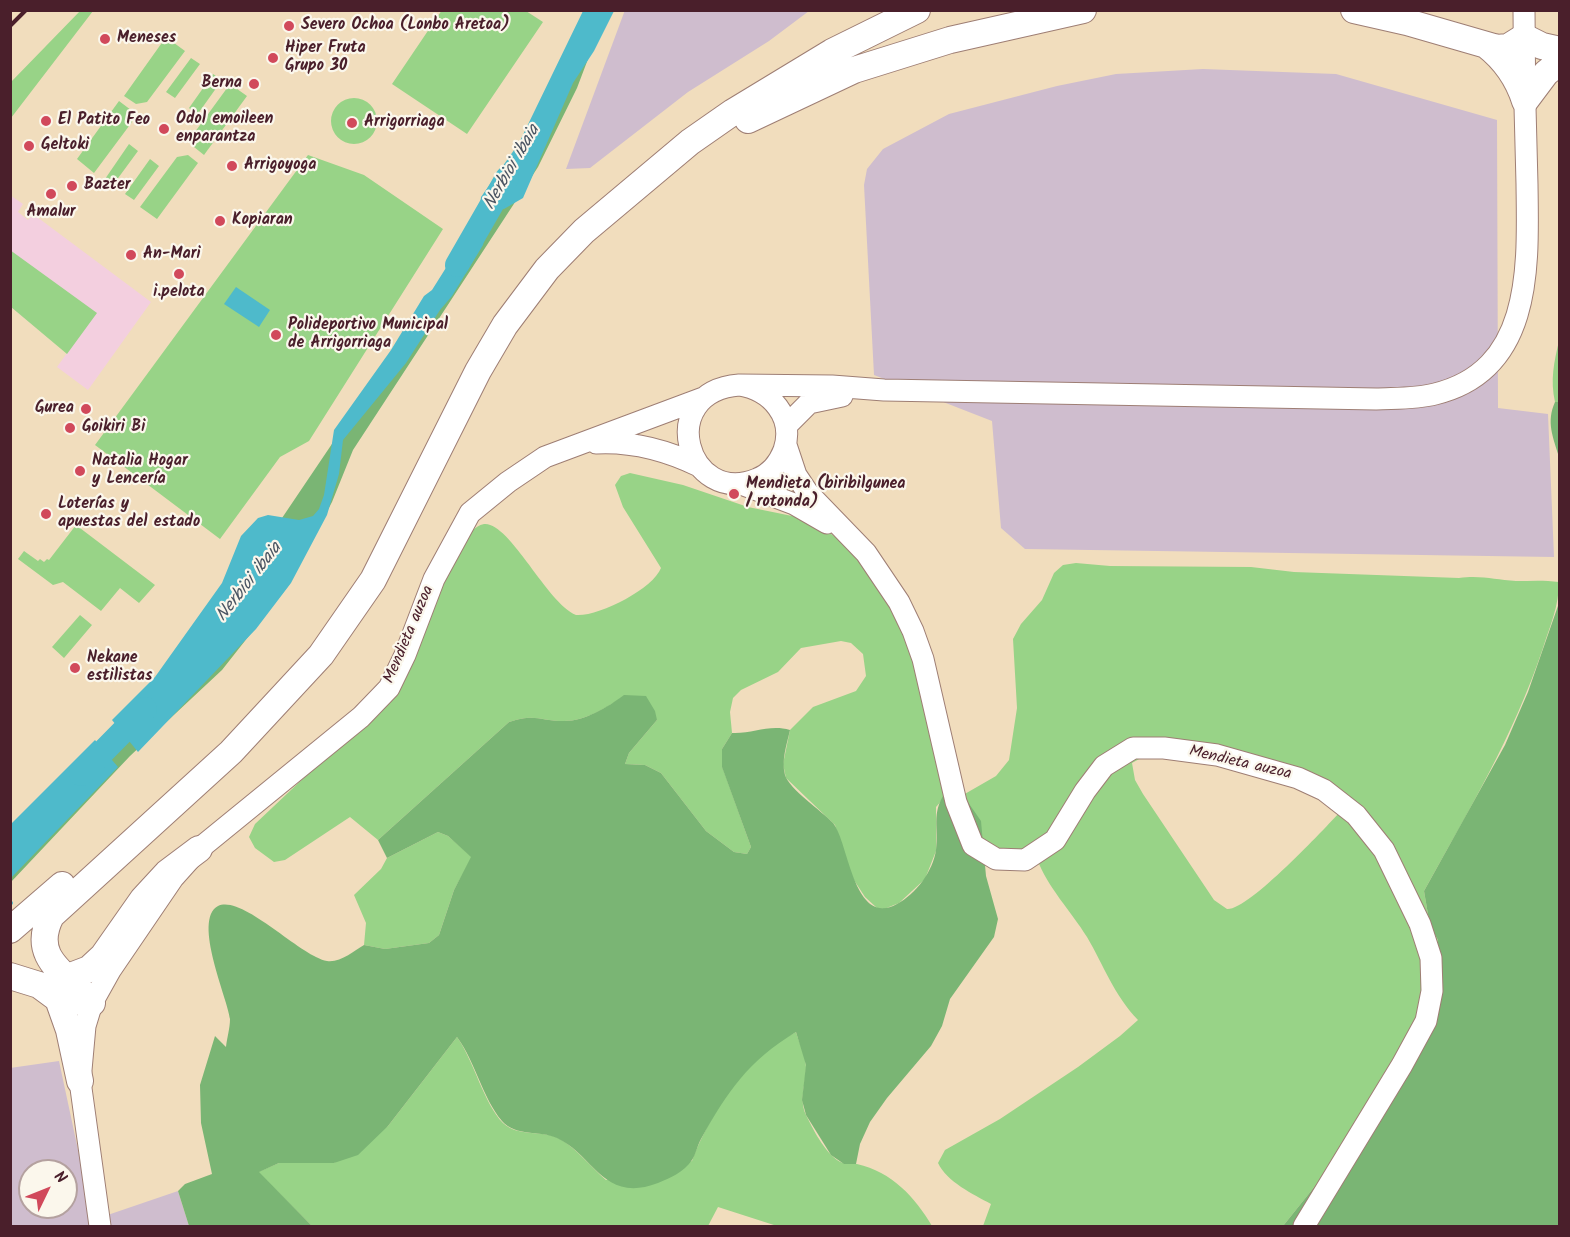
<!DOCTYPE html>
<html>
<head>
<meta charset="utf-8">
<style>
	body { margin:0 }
	#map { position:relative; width:1570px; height:1237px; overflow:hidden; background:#f1ddbd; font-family:Kalam,sans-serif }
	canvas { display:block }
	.frame { position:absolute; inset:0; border:12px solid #4a1f2b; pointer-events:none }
	.north { position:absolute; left:18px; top:1159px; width:60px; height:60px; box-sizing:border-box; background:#fbf7ec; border:2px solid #b4a19f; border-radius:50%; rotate:47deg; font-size:16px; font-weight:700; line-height:24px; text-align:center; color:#4a1f2b }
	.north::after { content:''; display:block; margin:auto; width:21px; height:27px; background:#d1495b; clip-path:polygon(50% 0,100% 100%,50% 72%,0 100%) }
</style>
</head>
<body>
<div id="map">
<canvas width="1570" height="1237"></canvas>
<div class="frame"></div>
<div class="north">N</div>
</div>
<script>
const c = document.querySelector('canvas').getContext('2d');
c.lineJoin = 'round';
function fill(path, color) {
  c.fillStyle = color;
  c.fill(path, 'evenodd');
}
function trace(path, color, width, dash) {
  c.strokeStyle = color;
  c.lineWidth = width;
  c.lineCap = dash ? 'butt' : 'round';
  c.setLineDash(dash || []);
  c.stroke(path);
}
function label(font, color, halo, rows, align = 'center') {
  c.font = font + ' Kalam,sans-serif';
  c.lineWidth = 4.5;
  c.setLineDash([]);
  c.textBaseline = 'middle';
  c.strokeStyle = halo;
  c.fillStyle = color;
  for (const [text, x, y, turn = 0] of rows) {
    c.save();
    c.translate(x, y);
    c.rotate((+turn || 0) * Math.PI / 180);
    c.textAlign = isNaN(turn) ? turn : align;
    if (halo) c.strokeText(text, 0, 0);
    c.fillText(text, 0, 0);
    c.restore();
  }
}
const built = new Path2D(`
	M10 195 23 204 18 212 28 220 33 214 151 302 88 390 57 367 67 353 11 307Z`);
const industrial = new Path2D(`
	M625 10H809V11L769 41 688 92 590 168 566 169Z
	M1203 69 1336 74 1497 120 1498 408 1548 414 1554 557 1025 549 1001 528 992 421 874 375 864 185 867 169 883 149 949 114 1057 86 1116 74Z
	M59 1061 93 1220 178 1191 189 1226H11L10 1068ZM30 1171H66V1207H30Z`);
const green = new Path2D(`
	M442 10 526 11 543 22 467 134 392 84Z
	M80 11H93L11 118V82Z
	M166 37 185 51 147 102 136 104 124 96Z
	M191 58 200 64 175 98 166 92Z
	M213 74 222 80 197 115 189 108Z
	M230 84 247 96 204 155 194 147 192 136Z
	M331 121a23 23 0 1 1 46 0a23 23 0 1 1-46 0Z
	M119 101 131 110 132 122 94 173 77 159Z
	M129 144 138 151 113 185 105 179Z
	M188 155 198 163 157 219 140 207 177 157Z
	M308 155 364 175 443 229 309 441 280 457 220 539 95 445Z
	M150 159 159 166 134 200 125 194Z
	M10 250 97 313 67 354 11 307Z
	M1559 341V402H1555C1550 380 1554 362 1559 341Z
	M630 473 683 485 748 507 802 518 817 524 848 546 909 627 951 790 936 807V851L925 879 899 903 884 909 877 908 865 897 852 877 835 825 786 778 783 764 790 730 813 707 856 691 866 676 863 654 851 643 841 641 801 648 778 672 741 690 733 698 730 712 732 733 722 749V766L751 847 747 854 734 852 706 831 661 773 645 765 625 764 629 753 657 720 624 696C608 707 585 721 564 721 539 721 536 713 509 722L378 840 350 817 285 860 274 862 255 848 249 837 255 824 364 721 417 633 472 531C475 528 479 525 484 524 509 521 547 603 576 615 598 617 653 589 661 568L623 507 615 485 621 476Z
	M76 525 155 585 139 603 120 588 101 611 63 582 53 585 18 559 24 551 38 561 40 559 44 562 47 559 49 560Z
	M1076 563 1110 566 1251 567 1294 572 1459 578C1482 575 1495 580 1516 581 1531 581 1544 580 1559 582 1559 606 1550 626 1543 648 1513 737 1469 810 1424 891L1430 926 1438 940 1431 993 1335 1161 1283 1226H983L991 1204C973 1194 947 1182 938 1163L945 1150 1000 1119 1078 1067 1120 1036 1138 1020C1114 995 1104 966 1087 937 1071 911 1048 888 1037 859H985L963 795 996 776 1009 760 1017 708 1013 639 1021 624 1042 600 1054 573 1063 565ZM1141 758H1178L1272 776 1334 803 1341 811C1324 829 1248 911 1227 909L1214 900 1143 794 1135 780 1132 763Z
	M80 615 92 625 64 658 52 647Z
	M438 832 448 836 472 857 454 890 439 935 429 943 385 949 364 945 366 923 354 895 381 869 387 858Z
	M796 1032C799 1043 806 1056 806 1067 806 1085 798 1100 807 1117 814 1131 827 1157 843 1163 847 1165 852 1163 857 1164 892 1172 915 1197 932 1226H777L718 1207 708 1226H312L258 1172 279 1163H334L388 1126 457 1037C474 1061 484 1104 503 1123 519 1138 543 1129 560 1139 577 1149 591 1167 606 1180L692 1161C705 1125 737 1071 768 1049 776 1042 787 1037 796 1032Z`);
const forest = new Path2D(`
	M599 30 577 88 538 167 353 450 332 502 289 585 222 670 130 756 11 882V845L164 693 514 174Z
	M1555 402H1559V457C1553 437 1546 422 1555 402Z
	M1559 603V1226H1283L1335 1161 1422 1019 1438 940 1430 926 1424 891 1505 745 1528 692Z
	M624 695 646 696 655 711 657 720 629 753 625 764 645 765 661 773 706 831 734 852 747 854 751 847 722 767V749L732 733C753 734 769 724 790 730 787 744 781 760 785 775 789 789 822 811 833 823 849 842 853 928 897 904 916 894 933 871 936 850 939 827 931 814 945 793L963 795 981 821 986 876 998 919 994 937 950 999 942 1026 931 1046 887 1098 870 1122 860 1144 856 1164H844L831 1155 806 1115 802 1100 806 1065 796 1032C748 1061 728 1091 701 1139 697 1146 696 1154 692 1160 684 1172 670 1178 658 1183 603 1204 594 1155 557 1138 540 1130 516 1137 502 1121 482 1097 476 1063 457 1037L388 1126 358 1155 334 1163H279L259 1172 312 1226H189L178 1191 185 1184 212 1174 201 1123 200 1085 215 1036 226 1047C227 1038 230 1028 230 1019 228 999 192 920 218 906 242 894 300 956 327 961 340 963 354 951 364 945L385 949 429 943 439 935 454 890 471 857 448 836 438 832 387 858 378 840 509 722C536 713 539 721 564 721 585 721 608 707 624 695Z`);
const water = new Path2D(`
	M583 11H614L594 51 573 83 523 198 504 209 480 206 481 197 519 143Z
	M466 236 484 239 483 245 452 296 440 310 406 363 343 440 339 474 327 515 291 583 256 629 138 752 112 720 155 677 222 583 241 536 258 518 268 515 299 520 313 516 319 509 324 495 334 430 391 350 424 296 432 290Z
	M236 287 270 310 259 327 224 304Z
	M95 740 118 767 11 878V824Z`);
const stream = new Path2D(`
	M10 902 11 903`);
const river = new Path2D(`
	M457 265 507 178
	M81 774 145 709`);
const tertiary = new Path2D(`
	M739 385C771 390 795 417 784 450 779 463 770 474 757 479 687 508 654 392 739 385L832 386 884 390 1376 399C1396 398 1416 399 1435 394 1534 370 1528 264 1527 184 1525 126 1524 68 1524 10
	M786 426 809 403 842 396
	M596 443C633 441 666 450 699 466
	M786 445 796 475 808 493 866 553 899 602 913 631 923 659 956 802 973 845 996 859 1025 860 1055 840 1085 791 1104 766 1133 748H1164L1217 755 1298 778 1324 790 1356 815 1384 850 1420 924 1431 958 1432 991 1426 1021 1402 1065 1304 1226
	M741 484 794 504 827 523
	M100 1226 80 1081 85 1026 92 1003 111 969 173 878 199 849 361 717 389 688 405 655 434 579 470 513 508 482 545 457 703 398`);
const primary = new Path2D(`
	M1354 10 1407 22 1497 48 1508 47 1524 37 1542 46 1560 50
	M1486 45C1504 59 1518 79 1525 101
	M1525 101 1546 73 1560 62
	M748 120 854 70 950 40 1083 10
	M10 930 62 885
	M10 976 39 985 58 999 92 1003
	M68 977 89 969 103 956 143 899 167 873 199 849
	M58 999 69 1030 80 1081
	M92 1003C68 974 29 959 51 916L231 752 321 655 373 580 478 371 505 325 547 269 584 231 690 142 733 112 832 52 917 10`);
const rail = new Path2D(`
	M10 26 26 10`);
const markers = [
	[289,26,6,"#d1495b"],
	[105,39,6,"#d1495b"],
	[273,58,6,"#d1495b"],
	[254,84,6,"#d1495b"],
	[46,121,6,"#d1495b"],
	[352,123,6,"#d1495b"],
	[164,129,6,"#d1495b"],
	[29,146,6,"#d1495b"],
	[232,166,6,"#d1495b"],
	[72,186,6,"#d1495b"],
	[51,194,6,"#d1495b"],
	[220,221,6,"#d1495b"],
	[131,255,6,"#d1495b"],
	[179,274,6,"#d1495b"],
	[276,335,6,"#d1495b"],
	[86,409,6,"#d1495b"],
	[70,428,6,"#d1495b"],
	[80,471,6,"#d1495b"],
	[734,494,6,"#d1495b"],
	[46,514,6,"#d1495b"],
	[75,668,6,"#d1495b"]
];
const poiNames = [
	["Severo Ochoa (Lonbo Aretoa)",301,26],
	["Meneses",117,39],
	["Hiper Fruta",285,49],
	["Grupo 30",285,67],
	["Berna",242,84,"right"],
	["Odol emoileen",176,120],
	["enparantza",176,138],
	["El Patito Feo",58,121],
	["Arrigorriaga",364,123],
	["Geltoki",41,146],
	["Arrigoyoga",244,166],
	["Bazter",84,186],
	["Amalur",51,213,"center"],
	["Kopiaran",232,221],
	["An-Mari",143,255],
	["i.pelota",179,293,"center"],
	["Polideportivo Municipal",288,326],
	["de Arrigorriaga",288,344],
	["Gurea",74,409,"right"],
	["Goikiri Bi",82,428],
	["Natalia Hogar",92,462],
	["y Lencería",92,480],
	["Mendieta (biribilgunea",746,485],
	["/ rotonda)",746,503],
	["Loterías y",58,505],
	["apuestas del estado",58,523],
	["Nekane",87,659],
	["estilistas",87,677]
];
const streetNames = [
	["Mendieta auzoa",410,635,-67],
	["Mendieta auzoa",1240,764,13]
];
const waterNames = [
	["Nerbioi ibaia",513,168,-60],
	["Nerbioi ibaia",250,583,-52]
];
fill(built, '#f3cfdf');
fill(industrial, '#cfbdce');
fill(green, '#98d387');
fill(forest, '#7ab574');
fill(water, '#4ebacb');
trace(stream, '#4ebacb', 4);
trace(river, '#4ebacb', 24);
trace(tertiary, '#9e7e74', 23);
trace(primary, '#9e7e74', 28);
trace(tertiary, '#fff', 21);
trace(primary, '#fff', 26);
trace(rail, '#4a1f2b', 4);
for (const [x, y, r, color] of markers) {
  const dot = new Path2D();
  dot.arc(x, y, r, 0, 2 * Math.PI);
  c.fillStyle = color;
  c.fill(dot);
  trace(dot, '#fbf7ec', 2);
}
label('bold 16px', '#4a1f2b', '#fbf7ec', poiNames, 'left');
label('16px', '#4a1f2b', '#fbf7ec', streetNames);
label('italic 18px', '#4b5563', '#fbf7ec', waterNames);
</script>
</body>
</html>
